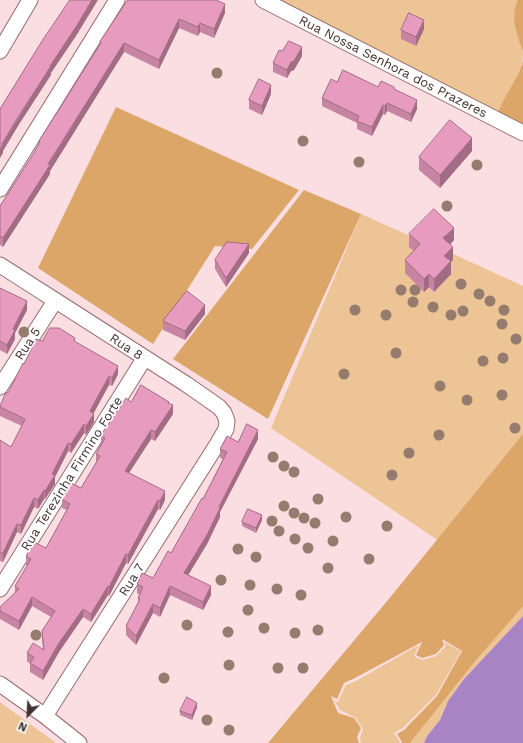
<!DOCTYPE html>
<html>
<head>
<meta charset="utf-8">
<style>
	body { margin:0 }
	#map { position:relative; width:523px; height:743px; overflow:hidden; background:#fbdee2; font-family:"Work Sans",sans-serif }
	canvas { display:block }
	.north { position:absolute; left:8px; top:695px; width:40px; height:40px; -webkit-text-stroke:3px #fff; paint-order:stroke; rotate:204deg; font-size:11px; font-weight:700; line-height:16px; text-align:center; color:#443134 }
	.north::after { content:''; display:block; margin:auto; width:14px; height:18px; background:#443134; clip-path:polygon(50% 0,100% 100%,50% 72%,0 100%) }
</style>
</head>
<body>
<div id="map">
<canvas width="523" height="743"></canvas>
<div class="north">N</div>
</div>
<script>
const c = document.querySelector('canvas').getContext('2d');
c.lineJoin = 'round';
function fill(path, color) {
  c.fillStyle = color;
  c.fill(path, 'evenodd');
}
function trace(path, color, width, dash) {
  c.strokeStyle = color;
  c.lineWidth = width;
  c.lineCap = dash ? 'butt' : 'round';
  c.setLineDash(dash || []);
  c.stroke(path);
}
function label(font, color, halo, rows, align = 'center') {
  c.font = font + ' "Work Sans",sans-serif';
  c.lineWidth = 3.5;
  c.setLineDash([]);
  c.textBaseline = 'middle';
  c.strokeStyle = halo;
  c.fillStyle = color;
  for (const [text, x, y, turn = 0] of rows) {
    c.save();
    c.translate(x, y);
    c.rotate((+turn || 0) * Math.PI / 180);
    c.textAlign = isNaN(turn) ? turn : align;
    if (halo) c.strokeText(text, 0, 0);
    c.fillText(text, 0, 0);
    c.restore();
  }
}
const green = new Path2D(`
	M266 0H518C508 18 522 37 523 54 523 73 503 98 496 117Z
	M361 214 417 239 420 257 429 287 434 292 449 252 523 286V436L439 541 271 428Z
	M523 604V616L464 679 448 701 440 720 427 736 424 743H410L501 629Z
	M444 642 461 651 436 695 403 728 394 733 400 742 399 743H361L360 738 363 729 356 718 340 710 334 700 338 702 346 685 356 681 419 645 414 656 422 660 436 656 446 646Z
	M0 702 56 743H0Z`);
const forest = new Path2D(`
	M518 0H523V52C518 37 509 15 518 0Z
	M523 61V130L496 117C503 97 517 81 523 61Z
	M116 107 299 190 252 249 215 246 153 344 38 268Z
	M304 190 361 214 268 419 173 359Z
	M523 434V606L477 659 410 743H401L402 742 397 734 404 730 437 696 462 651 442 639 444 645 436 654 422 658 416 655 422 642 355 678 344 683 337 699 331 696 338 713 354 718 361 728 357 737 359 743H268L388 600Z`);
const water = new Path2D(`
	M523 616V743H424L427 736 440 720 448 701 464 679Z`);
const minor = new Path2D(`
	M263 0 523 133
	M0 51 30 0
	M0 189 117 0
	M0 265 186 384 219 407 224 413 227 421 226 429 218 443 45 716
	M0 387 55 301
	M0 589 144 359
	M0 684 45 716 79 743`);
const trees = [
	[217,73],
	[303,141],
	[359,162],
	[477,165],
	[447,206],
	[461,284],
	[401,290],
	[415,290],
	[479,294],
	[490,301],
	[413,302],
	[433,307],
	[355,310],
	[504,310],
	[463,311],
	[386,315],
	[451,315],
	[502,324],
	[24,332],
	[516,339],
	[396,353],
	[503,358],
	[483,361],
	[344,374],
	[440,386],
	[502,395],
	[467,400],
	[515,428],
	[439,435],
	[409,453],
	[273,457],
	[284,466],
	[294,472],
	[392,475],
	[318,499],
	[284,506],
	[294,513],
	[346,517],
	[304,518],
	[272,521],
	[315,523],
	[387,526],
	[279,531],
	[295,539],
	[333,541],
	[308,548],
	[238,549],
	[256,557],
	[369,559],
	[328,568],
	[221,580],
	[250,585],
	[277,589],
	[301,595],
	[248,610],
	[187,625],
	[264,628],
	[318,630],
	[228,632],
	[295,633],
	[36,635],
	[229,665],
	[278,668],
	[303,668],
	[164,678],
	[207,720],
	[229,730]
];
const wall = new Path2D(`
	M128 0 225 13 214 38 200 32 198 36 179 28 159 69 124 52 50 171V174L3 247 0 245V206L32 156 39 144V141L100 45V42Z
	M424 29 416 46 401 39V30Z
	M282 51 302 56 294 70 291 71 287 78 273 72V63Z
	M337 82 394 89 417 109 411 122 387 111 385 115 383 114 372 136 357 129V123L322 106V98Z
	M271 94 262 115 249 109V100Z
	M472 151 440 188 419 170V157Z
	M409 234 454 240 450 245 453 260 451 262V274L434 292 429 287 424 292 405 273V260L414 251 409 247Z
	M249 253 226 287 215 269V260Z
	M0 288 27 310 15 333V339L7 354 0 350Z
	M205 314 185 340 163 330V321Z
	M42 341 75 342 118 374 112 386 109 385 93 413 94 422 86 435 84 433 71 453 68 451 55 477V484L45 499H44L38 509 34 507 21 534 17 532 3 562 0 561V440L11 447 22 426 0 416V406L8 393 24 364Z
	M131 402 169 404 173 414 155 441 151 439 129 473 165 500 160 510 158 509 128 564 126 563 109 596 108 595 91 622 83 617 59 652 43 680 30 672V663L27 662V653L43 649 42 639V631L51 617 32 606 19 630 0 619V607L15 593V586L27 566 26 565V556L46 548 67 510 62 508V499L81 488 96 463V454L101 444V435Z
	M258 439 220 512V517L207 544 188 575 211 595 203 610 170 595 160 617 153 613 136 645 126 635V626L138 603V598L140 595 137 593V584L153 578 171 553 203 499 223 459 220 458V449L238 442Z
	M262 520 256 533 242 526V522Z
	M197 707 192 720 180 715V711Z`);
const shadedWall = new Path2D(`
	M92 0H98L76 36 51 73V75L18 126 3 151V153L0 158V150L2 144 50 66Z
	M225 4V13L214 38V29Z
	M179 19V28L159 69V60Z
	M424 20V29L416 46V37Z
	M200 23V32L198 36V27Z
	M124 43V52L50 171V174L3 247V238Z
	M302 47V56L294 70 291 71 287 78V70L291 62Z
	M271 85V94L262 115V106Z
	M417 100V109L411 122V114Z
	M387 103V111L385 115V106Z
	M383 105V114L372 136V127Z
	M472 138V151L440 188V175Z
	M454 228V240L443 251V238Z
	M249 244V253L226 287V278Z
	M453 247V260L451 262V274L434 292V279L444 256Z
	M429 274V287L424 292V279Z
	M27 301V310L15 333V339L7 354V345L13 329Z
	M205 305V314L185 340V331Z
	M118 366V374L112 386V378Z
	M109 376V385L90 420V411Z
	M169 402V410L173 405V414L155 441V432Z
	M94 414V422L86 435V426Z
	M84 424V433L71 453V444Z
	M151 430V439L125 479V471Z
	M258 430V439L220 512V517L207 544 184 582V573Z
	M68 443V451L55 477V484L45 499V491L52 474Z
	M44 490V499L38 509V500Z
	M165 491V500L160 510V501Z
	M34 498V507L21 534V525Z
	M158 500V509L128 564V555Z
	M262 515V520L256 533V528Z
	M17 524V532L3 562V553Z
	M126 554V563L109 596V587Z
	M108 586V595L91 622V614Z
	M170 586V595L160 617V608Z
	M211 586V595L203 610V602Z
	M32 597V606L19 630V621Z
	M153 604V613L136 645V636Z
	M83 609V617L59 652 43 680V671L59 643Z
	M197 703V707L192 720V715Z`);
const building = new Path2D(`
	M70 0H92L76 27 50 66H51L18 117 2 144H3L0 150V109L42 41Z
	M128 0H216L225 4 214 29 200 23 198 27 179 19 159 60 124 43 48 164 50 165 3 238 0 236V206L32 156 40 142 39 141 101 43 100 42Z
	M409 13 424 20 416 37 401 30Z
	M289 41 302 47 294 61 291 62 287 70 273 63 279 50 282 51Z
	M343 70 378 87 381 81 394 87V89L417 100 411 114 387 103 385 106 383 105 372 127 357 121 359 116 322 98 331 79 337 82Z
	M259 79 271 85 262 106 249 100Z
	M450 120 472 138 440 175 419 157Z
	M434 209 454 228 443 238 453 247 444 256 451 261 434 279 429 274 424 279 405 260 420 244 409 234Z
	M227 242 249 244 226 278 215 260Z
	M0 288 27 301 13 329 15 330 7 345 0 341Z
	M187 291 205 305 185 331 163 321Z
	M50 328H59L75 338 74 341 118 366 112 378 109 376 90 411 94 414 86 426 84 424 71 444 68 443 52 474 55 475 45 491 44 490 38 500 34 498 21 525 17 524 3 553H0V440L11 447 25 419 0 407V406L6 392 8 393 23 363 24 364 36 339 42 341Z
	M141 385 169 402 168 403 173 405 155 432 151 430 125 471 165 491 160 501 158 500 128 555 126 554 109 587 108 586 91 614 83 609 59 643 43 671 30 663 34 657 27 653 33 643 44 650 42 631 55 611 32 597 19 621 0 611V607L19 589 15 586 31 559 26 556 34 542 46 548 70 504 62 499 71 483 81 488 100 456 96 454 105 438 101 435 126 398 131 402Z
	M247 424 258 430 219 507 220 508 207 535 184 573 211 586 203 602 170 586 160 608 153 604 136 636 126 626 140 599 138 598 143 587 137 584 142 573 153 578 168 551 171 553 202 498 203 499 227 452 220 449 227 436 238 442Z
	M248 509 262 515 256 528 242 522Z
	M187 697 197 703 192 715 180 711Z`);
const streetNames = [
	["Rua Nossa Senhora dos Prazeres",393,67,27],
	["Rua 5",28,344,-57],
	["Rua 8",126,347,33],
	["Rua Terezinha Firmino Forte",72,474,-58],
	["Rua 7",132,580,-58]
];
fill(green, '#ecc496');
fill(forest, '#dba667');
fill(water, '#a984c4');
trace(minor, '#956b70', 17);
trace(minor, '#fff', 15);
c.fillStyle = '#957c6e';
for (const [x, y] of trees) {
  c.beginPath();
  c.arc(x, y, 5.5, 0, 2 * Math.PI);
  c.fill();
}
fill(wall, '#c785a3');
fill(shadedWall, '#a26c85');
fill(building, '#e79bbe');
trace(building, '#a26c85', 1);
label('13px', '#443134', '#fff', streetNames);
</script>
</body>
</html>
